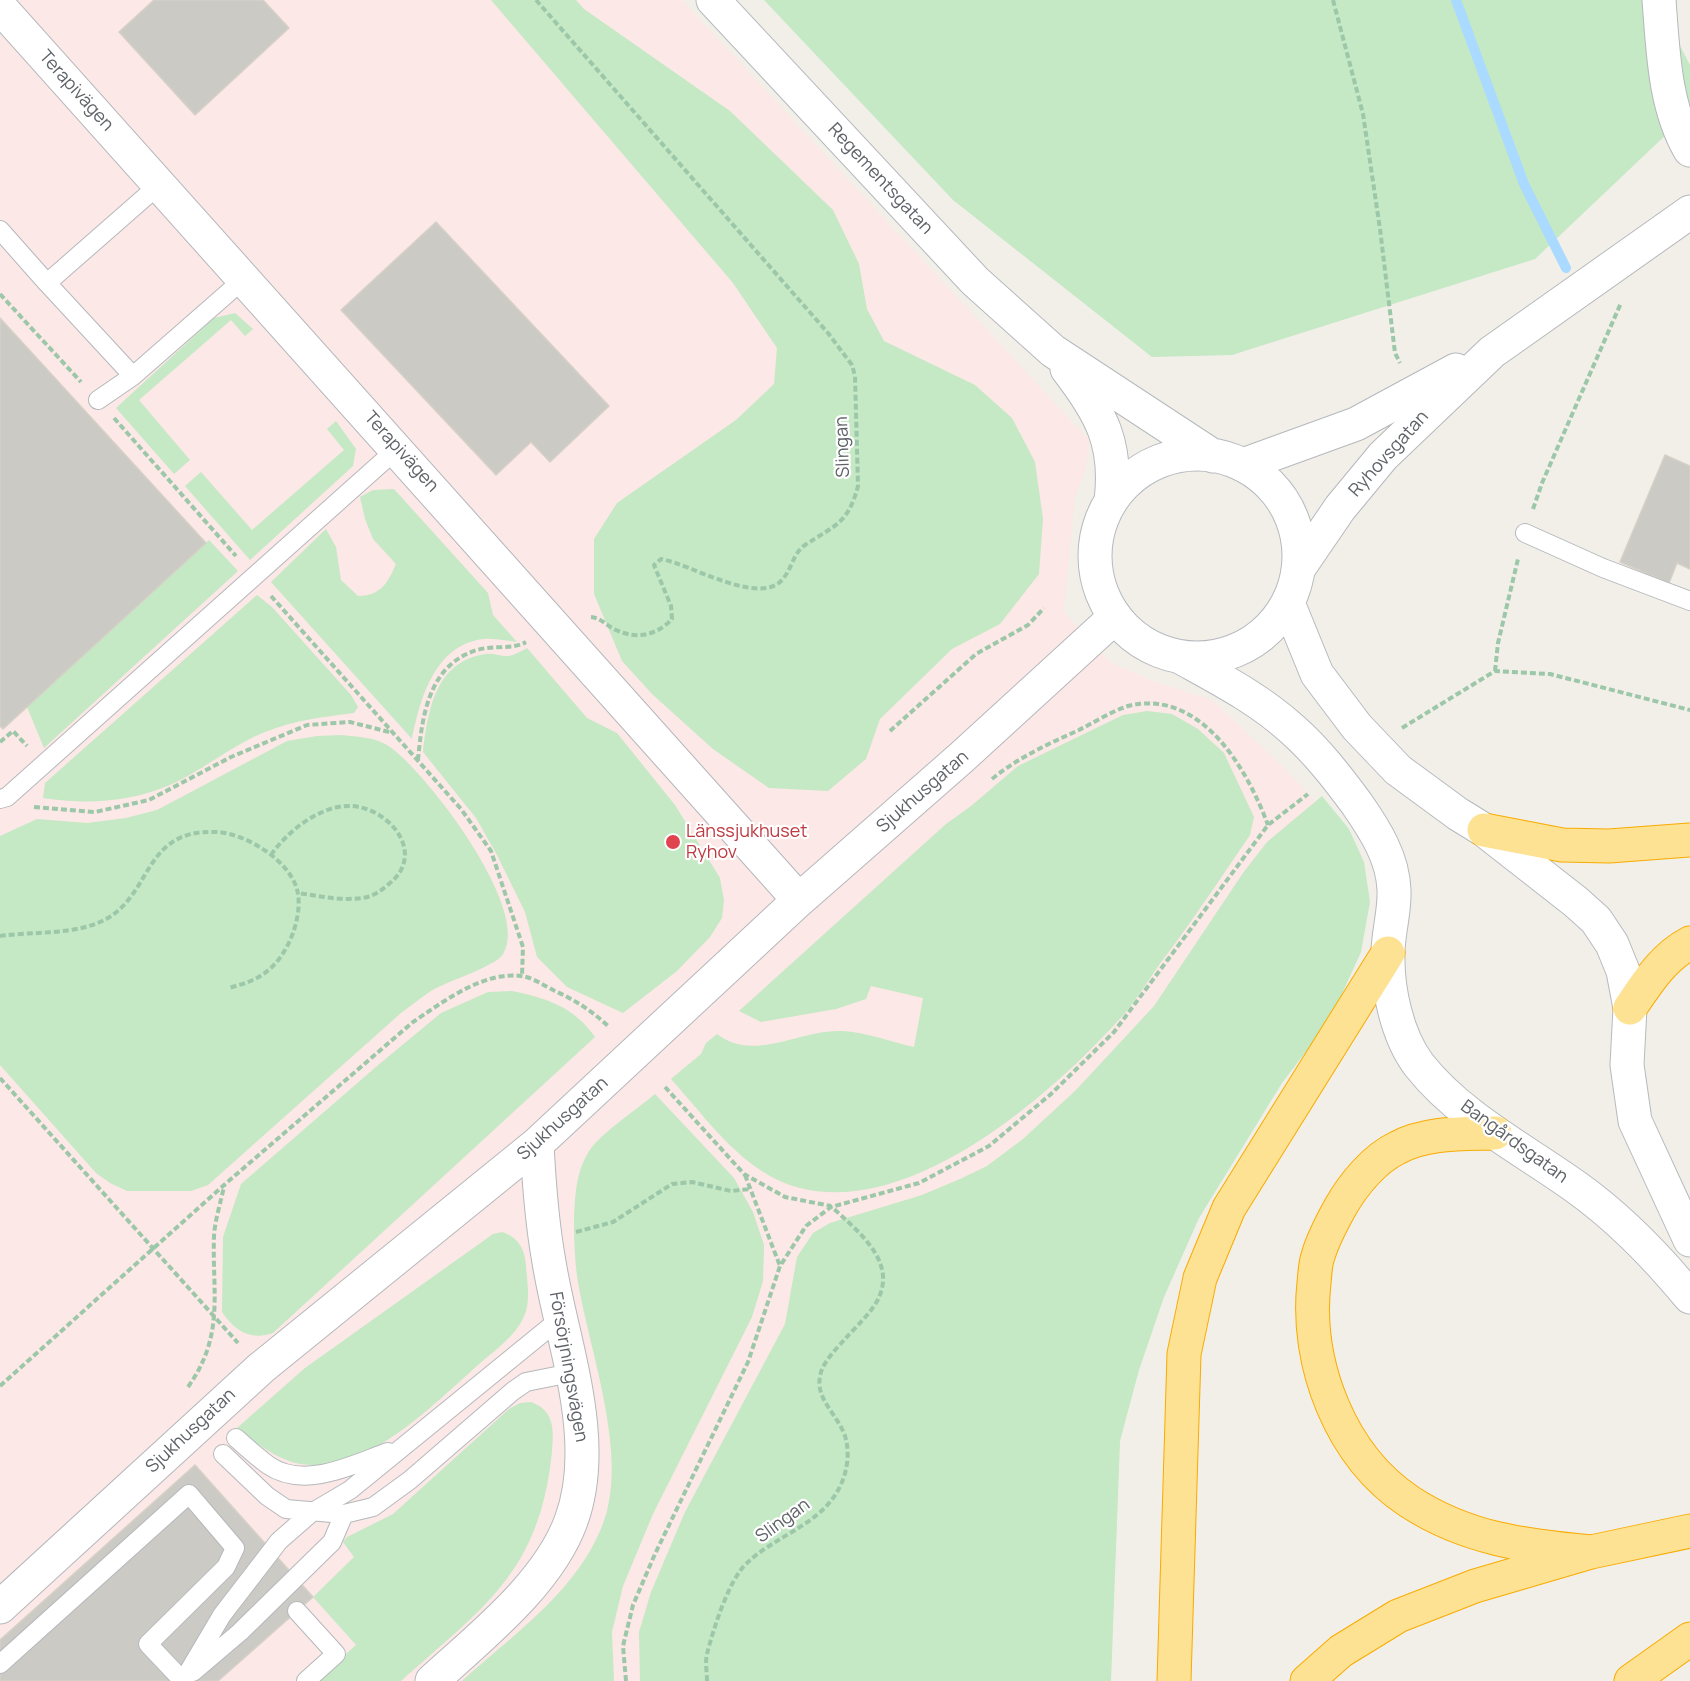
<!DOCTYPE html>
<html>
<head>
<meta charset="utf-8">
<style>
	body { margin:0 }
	canvas { display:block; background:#f1efe8 }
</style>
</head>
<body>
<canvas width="1690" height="1681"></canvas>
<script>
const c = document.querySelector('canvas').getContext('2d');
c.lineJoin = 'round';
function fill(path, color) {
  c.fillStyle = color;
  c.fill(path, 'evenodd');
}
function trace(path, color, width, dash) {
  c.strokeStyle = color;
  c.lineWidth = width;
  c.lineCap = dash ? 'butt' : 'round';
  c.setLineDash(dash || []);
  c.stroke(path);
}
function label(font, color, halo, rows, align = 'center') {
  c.font = font + ' Manrope,sans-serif';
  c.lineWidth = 4.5;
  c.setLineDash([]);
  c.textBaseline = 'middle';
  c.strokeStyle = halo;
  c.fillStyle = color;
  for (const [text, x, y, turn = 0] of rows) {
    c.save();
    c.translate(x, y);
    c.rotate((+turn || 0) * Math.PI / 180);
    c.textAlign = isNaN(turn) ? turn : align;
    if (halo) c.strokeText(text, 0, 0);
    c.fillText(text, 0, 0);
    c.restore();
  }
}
const medical = new Path2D(`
	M0 0H682L1089 440 1086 469 1075 497 1064 612 1110 662 1150 680 1212 700 1279 763 1337 824 1143 1295 1120 1441 1111 1681H0Z`);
const green = new Path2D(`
	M491 0H576L584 9 730 111 833 210 859 264 867 309 884 341 975 385 1012 418 1035 462 1043 519 1039 574 1000 624 952 649 880 719 866 759 828 791 769 788 713 749 652 694 622 661 594 594V539L617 503 736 420 774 384 777 348 733 283Z
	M764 0H1656L1690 65V112L1535 259 1232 355 1152 357 953 200Z
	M235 313 253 329 245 336 231 320 139 400 190 460 174 474 116 408 214 318Z
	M336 421 356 449 353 466 250 560 185 486 201 472 252 530 344 450 327 429Z
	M394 489 488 593 493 615 517 642C507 641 495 638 484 639 435 644 420 699 412 739L271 582 326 529 336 547 341 580 358 596C380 596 388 583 396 564L373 539 365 519 360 497 373 490Z
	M209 540 238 571 44 748 27 707Z
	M257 595 272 607 351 695 358 707 354 713C323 717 295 720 265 732 230 746 200 773 165 787 126 803 83 804 43 798L45 783Z
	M527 648 587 718 617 733 675 805 720 878 724 900 722 918 710 937 677 971 623 1013 567 987 537 957 525 912 497 855 476 818 423 752C428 711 435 661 486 654 494 653 502 657 509 656 515 655 521 651 527 648Z
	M1147 711 1172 714 1198 729 1224 753 1254 817 1250 835C1220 879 1191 923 1159 965 1148 981 1137 998 1125 1013 1055 1092 914 1217 800 1188 744 1174 708 1120 671 1079L701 1054 706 1043 717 1034C754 1063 800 1029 842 1031 866 1032 891 1042 914 1047L923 998 871 986 866 999 836 1009 761 1022 739 1011 946 824 971 806 1018 766 1123 715Z
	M342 735C357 737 377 737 390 747 427 773 532 910 503 954 495 967 447 981 431 991 420 998 411 1006 401 1013L208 1185 191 1191H127L110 1183 96 1173 0 1065V836L37 819 87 823 126 818 157 810 287 741 317 736Z
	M1322 796 1349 829 1364 862 1370 902 1361 952 1330 1020 1282 1083 1199 1218 1164 1297 1139 1370 1120 1441 1111 1681H640L639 1632 651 1592 685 1512 785 1324 797 1257 813 1233 830 1223 922 1195 960 1179 987 1166 1023 1139 1076 1090 1154 1006 1243 873 1267 842Z
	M512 991C547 998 574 1007 595 1037L273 1333C250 1341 235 1331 222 1312L223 1237 241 1184 377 1066 441 1013 488 992Z
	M655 1094 734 1178 753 1212 764 1245 763 1281 752 1317 653 1514 623 1586 612 1632 614 1681H462C515 1633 587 1584 607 1511 624 1448 592 1356 580 1293 575 1269 574 1244 574 1220 575 1195 576 1168 592 1147 607 1129 636 1110 655 1094Z
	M502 1232C518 1237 525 1249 526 1266 527 1280 530 1298 526 1311 519 1334 495 1350 478 1365 436 1402 374 1467 313 1465 283 1465 260 1446 237 1428L305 1368 493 1234Z
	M531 1402C554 1410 554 1429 552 1451 540 1572 485 1606 401 1681H316L356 1645 313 1597 354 1557 343 1542 347 1537 393 1514 509 1409 520 1403Z`);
const stream = new Path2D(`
	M1456 0 1524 184 1566 268`);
const building = new Path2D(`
	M154 0H263L289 28 195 115 119 32Z
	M436 222 609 406 550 462 531 442 496 475 341 310Z
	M0 318 206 543 3 729 0 726Z
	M1665 455 1690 466V569L1677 563 1669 583 1620 562Z
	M195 1465 313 1597 218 1681H0V1640Z`);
const path = new Path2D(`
	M536 0 828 333 852 365 855 376 858 486C848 524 835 525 805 545 792 554 792 571 780 582 755 604 690 564 661 559L654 565 671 606 672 619C657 635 637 640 616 630 606 626 602 618 591 617
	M1333 0 1363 114 1380 229 1395 353 1400 363
	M0 294 81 382
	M114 418 236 556
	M1533 509 1542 483 1621 303
	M271 596 461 809 491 851 523 947 522 976
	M1495 671 1498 643 1518 559
	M1402 728 1495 671 1550 674 1690 710
	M890 731 976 654 1028 625 1044 608
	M0 742 13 731 27 746
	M418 760C422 717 428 665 477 650 493 645 512 650 526 642
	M992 779C1019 757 1048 744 1079 730 1095 722 1112 711 1128 706 1201 688 1247 769 1268 825
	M34 807 95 812 149 800 231 757 307 725 350 722 393 733
	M271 855C288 830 326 800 359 807 394 814 424 855 390 883 382 890 373 897 362 898 341 901 319 896 298 893
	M0 936C34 931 77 936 108 918 153 891 144 829 216 832 246 833 293 862 298 894 302 920 287 957 266 972 255 981 242 984 229 988
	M0 1078 238 1343
	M665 1087 744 1174 785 1197 831 1206
	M745 1175 780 1266
	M576 1232 613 1222 672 1184 692 1182 731 1191 750 1189
	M0 1386 224 1185 413 1022C443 1002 483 971 521 976 532 977 545 986 555 991 575 1000 592 1011 608 1026
	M188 1387C225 1335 212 1294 214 1236 215 1219 221 1202 224 1186
	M626 1681 623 1646 633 1605 655 1554 748 1362 780 1266 806 1226 831 1207 919 1183 989 1146 1051 1094 1114 1032 1268 825 1308 794
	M707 1681C707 1672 705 1662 707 1654 713 1630 729 1579 747 1563 777 1534 825 1524 842 1482 849 1466 850 1443 842 1429 832 1409 814 1396 821 1372 825 1360 837 1348 845 1339 858 1324 878 1308 882 1288 890 1255 853 1227 832 1207`);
const lane = new Path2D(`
	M0 230 47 283
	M133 376 47 283 160 184
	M98 400 133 376 245 278
	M1525 533 1603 568 1690 601
	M0 799 7 797 398 448
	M236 1438C246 1447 257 1457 268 1465 304 1490 352 1465 388 1452
	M223 1454 267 1496 286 1509 344 1514 373 1507 410 1480 513 1391 526 1382 571 1373
	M297 1611 336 1654 306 1681
	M0 1664 189 1494 235 1548 226 1567 148 1644 183 1681
	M193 1672 240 1632 332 1542 344 1514
	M183 1681 222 1615 279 1541 311 1513 350 1490 561 1318`);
const street = new Path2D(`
	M1659 0C1663 49 1664 106 1690 150
	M0 7 799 900
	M1243 465 1356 424 1456 370
	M1299 568 1340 508 1383 456 1492 352 1690 212
	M0 1607 261 1368 537 1144 799 900 962 757 1115 617
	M432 1681C480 1637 548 1584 571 1521 601 1440 562 1343 549 1262 542 1223 539 1184 537 1144`);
const secondary = new Path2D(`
	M713 0 975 281 1053 351 1213 456
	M1067 369C1101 413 1118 444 1111 501
	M1095 556a102 102 0 1 1 204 0a102 102 0 1 1-204 0Z
	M1288 603 1317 674 1357 727 1398 770 1458 814 1484 830 1576 902 1596 920 1612 944 1623 971 1630 1008 1627 1065 1635 1121 1690 1240
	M1182 658C1220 679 1259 699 1292 729 1317 751 1337 777 1357 804 1375 830 1393 858 1394 890 1395 912 1388 932 1388 953 1387 989 1397 1036 1419 1065 1460 1117 1523 1149 1576 1187 1618 1217 1657 1257 1690 1297`);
const highway = new Path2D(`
	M1484 830 1562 845 1609 846 1690 840
	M1630 1008C1647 983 1663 957 1690 943
	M1495 1133C1462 1134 1427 1132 1397 1148 1374 1159 1353 1185 1341 1206 1332 1222 1323 1239 1318 1256 1315 1264 1315 1274 1314 1283 1305 1363 1340 1456 1410 1502 1467 1539 1525 1546 1591 1552
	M1174 1681 1184 1354 1200 1278 1229 1208 1388 953
	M1307 1681 1341 1651 1398 1616 1475 1586 1591 1552 1690 1531
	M1631 1681 1690 1639`);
const markers = [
	[673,842,8,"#e0444e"]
];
const streetNames = [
	["Terapivägen",76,91,48],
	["Regementsgatan",880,179,47],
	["Slingan",843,447,-92],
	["Terapivägen",401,452,48],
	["Ryhovsgatan",1389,454,-48],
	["Sjukhusgatan",923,792,-41],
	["Sjukhusgatan",563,1119,-42],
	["Bangårdsgatan",1514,1142,36],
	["Försörjningsvägen",568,1367,80],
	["Sjukhusgatan",191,1431,-43],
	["Slingan",783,1521,-36]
];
const healthNames = [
	["Länssjukhuset",686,832],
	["Ryhov",686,853]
];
fill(medical, '#fce8e6');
fill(green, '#c5e8c5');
trace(stream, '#aadaff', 10);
fill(building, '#cccac5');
trace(building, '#d6d1c6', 1.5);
trace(lane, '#b5b8bc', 20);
trace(street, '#b5b8bc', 35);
trace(secondary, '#b6babf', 35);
trace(highway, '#f9ab00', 35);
trace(path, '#9cc7a9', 4, [6, 3]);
trace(lane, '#fff', 18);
trace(street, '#fff', 33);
trace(secondary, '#fff', 33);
trace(highway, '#fde293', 33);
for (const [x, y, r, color] of markers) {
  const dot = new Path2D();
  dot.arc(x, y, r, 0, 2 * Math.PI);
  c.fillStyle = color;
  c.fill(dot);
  trace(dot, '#fff', 2);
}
label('18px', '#5f6368', '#fff', streetNames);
label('18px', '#be3a42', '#fff', healthNames, 'left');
</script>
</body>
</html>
